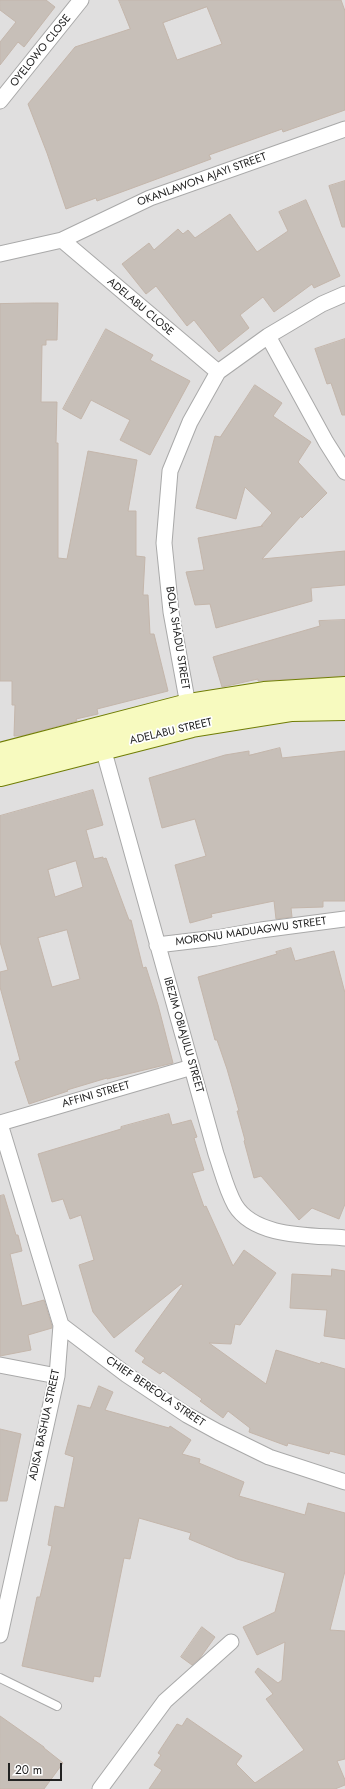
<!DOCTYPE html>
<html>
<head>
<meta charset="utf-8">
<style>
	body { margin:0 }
	#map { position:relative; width:345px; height:1789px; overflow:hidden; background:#f2efe9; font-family:Jost,sans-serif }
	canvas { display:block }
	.scale { position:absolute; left:8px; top:1763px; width:54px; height:18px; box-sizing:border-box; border:2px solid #222; border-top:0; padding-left:5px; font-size:12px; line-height:14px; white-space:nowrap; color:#222; -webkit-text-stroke:3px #fff; paint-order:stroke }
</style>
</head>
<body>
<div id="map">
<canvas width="345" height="1789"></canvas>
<div class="scale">20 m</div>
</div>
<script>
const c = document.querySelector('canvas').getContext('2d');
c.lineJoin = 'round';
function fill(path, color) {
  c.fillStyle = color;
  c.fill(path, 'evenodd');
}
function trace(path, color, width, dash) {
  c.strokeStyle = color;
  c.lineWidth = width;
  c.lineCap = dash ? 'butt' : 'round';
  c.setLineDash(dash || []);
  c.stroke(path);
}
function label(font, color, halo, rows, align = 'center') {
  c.font = font + ' Jost,sans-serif';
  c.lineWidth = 3.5;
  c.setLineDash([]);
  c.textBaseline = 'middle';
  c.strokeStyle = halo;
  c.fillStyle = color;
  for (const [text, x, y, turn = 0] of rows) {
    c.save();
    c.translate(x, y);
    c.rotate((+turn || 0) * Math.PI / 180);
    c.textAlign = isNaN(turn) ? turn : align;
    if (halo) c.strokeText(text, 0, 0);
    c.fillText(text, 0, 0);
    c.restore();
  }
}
const residential = new Path2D(`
	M0 0H345V1789H0Z`);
const building = new Path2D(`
	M0 0H46L55 7 24 47 18 42 0 65V42L16 22 0 10Z
	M119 0H341L345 11V110L283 132 282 129 209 155 211 159 127 190 97 201 96 198 66 209 47 153 28 104 75 47 130 29ZM207 7 222 44 177 60 163 23Z
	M345 181V227H342L329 186Z
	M306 200 340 276 314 288 312 284 274 312 263 297 240 315 249 328 219 352 194 320 187 326 156 286 146 294 122 264 149 243 154 250 178 229 183 234 188 230 195 238 230 214 257 252 288 231 279 212Z
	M35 303H58L57 340H46V345H42L41 402H57L56 443H58V558L67 559 88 451 137 460 128 511H136V556L145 557 143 595H148L150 634H154L168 691 97 709 98 714 76 719 77 721 21 736H14L15 705H12V681H0V304Z
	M106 329 153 355 150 360 190 381 150 455 120 440 130 420 91 400 81 419 63 409Z
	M345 339V415H342L331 383 327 384 315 349Z
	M255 385 282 403 273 416 311 442 298 462 327 493 302 518 301 516 262 559 345 551V585L311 588 312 601 216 628 210 604 195 605 186 572 204 570 198 538 263 526H261L272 513 245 487 236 519 196 508 215 436 220 437Z
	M345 620V676L258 681V679L222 687 213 657 320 626 319 621Z
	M280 748 282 758 345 751V901H323V907L291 908 292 917 276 919 274 901 211 914 212 917 190 923 175 865 206 856 195 819 162 828 149 778 225 755 249 751V755Z
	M93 790 103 825 86 830 94 859 103 857V859L106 858 129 920H131L143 968 146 967 158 1005 173 1063 107 1079V1078L67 1090 68 1091 29 1104 15 1062 20 1060 0 987V972L8 970 0 942V816ZM76 861 83 887 55 897 48 870ZM67 930 80 979 52 987 38 938Z
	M291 948 295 961 334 951 345 993V1204L339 1219 312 1208 299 1220 261 1176 254 1178 244 1141 245 1140 237 1111H239L227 1069 217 1040H215L198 977 277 954 276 952Z
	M169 1114 172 1125 191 1120 197 1137 194 1138 204 1170 192 1173 204 1207 206 1206 233 1266 244 1250 276 1273 240 1325 235 1324 231 1344 209 1343 266 1384 276 1350 320 1364 321 1362 345 1369V1455L330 1451 329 1454 288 1443 287 1446 249 1432 250 1428 228 1411 223 1418 200 1401 202 1399 163 1371 160 1374 142 1362 145 1358 135 1351 183 1285 181 1284 114 1338 93 1312 79 1265 94 1260 81 1215 70 1219 63 1199 52 1202 38 1154 121 1129V1127Z
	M4 1195 16 1235H18L22 1251 10 1254 22 1306 44 1300 52 1326V1328L28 1335 31 1350 0 1356V1196Z
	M332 1269 345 1271V1339L324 1336 327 1310 290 1308 292 1274 331 1276Z
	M99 1386 113 1392 105 1410 169 1428 170 1426 191 1440 182 1454 200 1459 199 1463 244 1482 239 1496 305 1515 308 1503 345 1513V1571L330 1630 345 1631V1759L337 1761 345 1780V1785L335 1789H149L162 1770 154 1765 161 1755 158 1753 177 1724 182 1726 187 1718 242 1756 236 1764 255 1783 304 1750 266 1699 273 1694 255 1672 258 1668 278 1683 282 1680 285 1642 257 1655 243 1627 275 1612 285 1573 237 1559 189 1539 191 1533 139 1518 130 1559 124 1558 100 1677 94 1676 93 1682 22 1666 37 1597H40L52 1546 48 1545 55 1506 64 1508 74 1457 65 1454 78 1405 90 1408Z
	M0 1429 21 1434 7 1501H0Z
	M202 1627 215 1637 200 1658 192 1665 181 1657Z
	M0 1716 44 1747V1748L63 1763 44 1789H0Z`);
const service = new Path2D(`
	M0 1678 57 1706`);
const minor = new Path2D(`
	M0 101 81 0
	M62 240 218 372
	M0 254 62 240 150 198 345 129
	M268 336 326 442 345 472
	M188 705 171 612 164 543 170 471 190 422 218 372 268 336 322 304 345 294
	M101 741 216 1154C222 1171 226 1189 235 1205 255 1238 311 1235 345 1238
	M157 945 216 938 261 930 345 919
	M0 1123 192 1067
	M0 1124 61 1325 57 1376 0 1635
	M61 1325 127 1375 187 1415 218 1432 269 1457 345 1482
	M0 1365 57 1376
	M100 1789 165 1701 231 1642`);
const secondary = new Path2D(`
	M0 754 188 705 264 693 345 688
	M0 775 192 726 292 710 345 709`);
const streetNames = [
	["OYELOWO CLOSE",41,51,-51],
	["OKANLAWON AJAYI STREET",202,180,-20],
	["ADELABU CLOSE",140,307,40],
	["BOLA SHADU STREET",177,638,81],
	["ADELABU STREET",171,732,-13],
	["MORONU MADUAGWU STREET",251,932,-8],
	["IBEZIM OBIAJULU STREET",183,1035,74],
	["AFFINI STREET",96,1095,-16],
	["CHIEF BEREOLA STREET",155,1392,34],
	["ADISA BASHUA STREET",45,1425,-78]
];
fill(residential, '#e0dfdf');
fill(building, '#c7bfb8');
trace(building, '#c4b6ab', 1);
trace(service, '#a9a9a9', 10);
trace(minor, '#a9a9a9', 17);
trace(secondary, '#707d05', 24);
trace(service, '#fff', 8);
trace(minor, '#fff', 15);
trace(secondary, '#f7fabf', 22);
label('11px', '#222', '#fff', streetNames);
</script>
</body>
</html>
